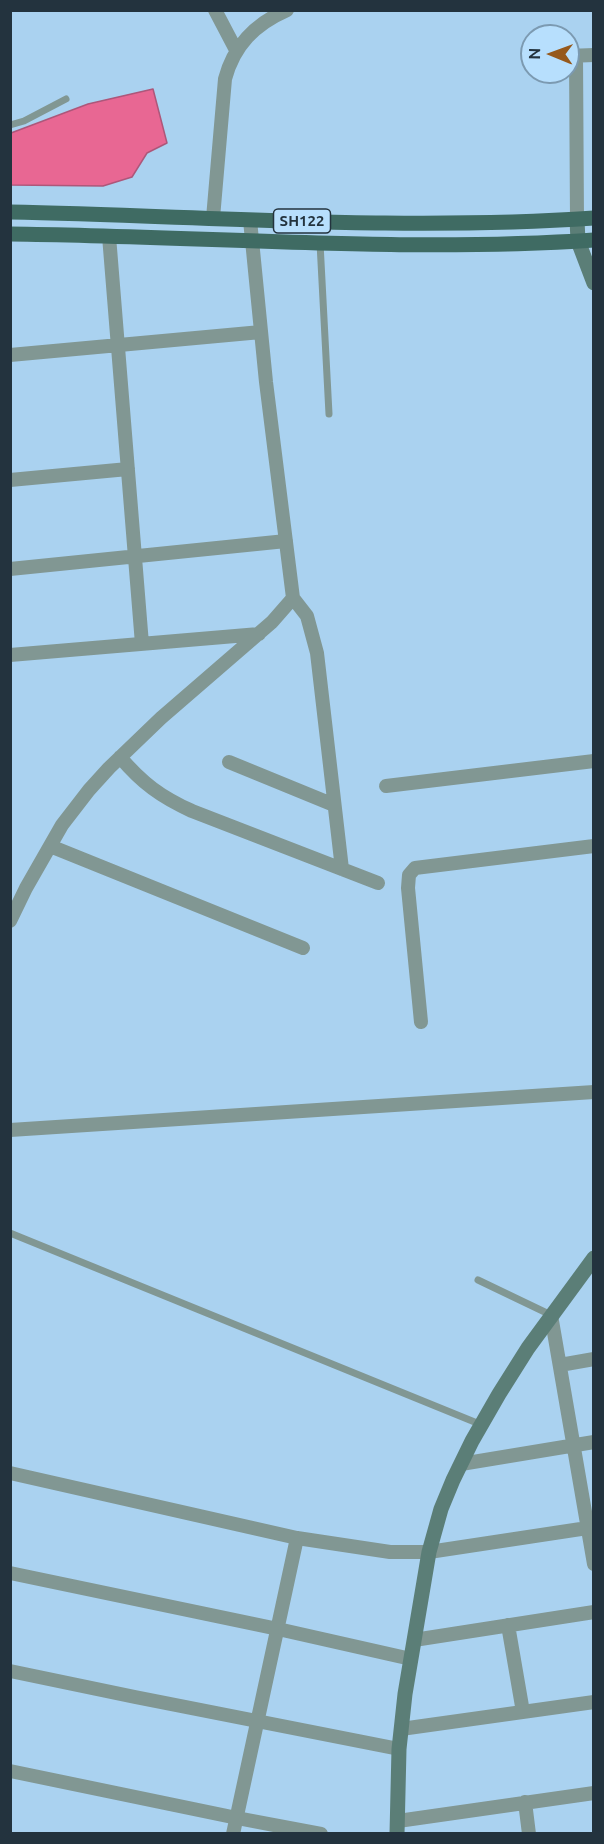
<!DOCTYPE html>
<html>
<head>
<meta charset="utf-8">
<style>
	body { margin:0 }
	#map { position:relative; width:604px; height:1844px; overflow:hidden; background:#aad2f0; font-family:Ubuntu,sans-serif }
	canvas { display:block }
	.frame { position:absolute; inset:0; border:12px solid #23333e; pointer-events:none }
	.north { position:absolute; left:520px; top:24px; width:60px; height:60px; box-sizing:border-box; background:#b7dffd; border:2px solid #7c9ab1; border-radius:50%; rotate:271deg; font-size:16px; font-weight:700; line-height:24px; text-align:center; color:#23333e }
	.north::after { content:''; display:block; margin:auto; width:21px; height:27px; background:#96591c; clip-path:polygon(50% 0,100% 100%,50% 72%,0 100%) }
</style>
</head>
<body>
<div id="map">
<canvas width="604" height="1844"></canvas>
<div class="frame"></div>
<div class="north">N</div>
</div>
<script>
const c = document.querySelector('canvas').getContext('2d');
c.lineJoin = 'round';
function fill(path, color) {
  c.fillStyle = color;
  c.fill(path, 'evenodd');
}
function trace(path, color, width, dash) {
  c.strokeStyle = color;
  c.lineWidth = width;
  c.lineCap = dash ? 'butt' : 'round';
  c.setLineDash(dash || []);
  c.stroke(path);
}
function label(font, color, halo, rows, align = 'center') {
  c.font = font + ' Ubuntu,sans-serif';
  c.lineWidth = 6;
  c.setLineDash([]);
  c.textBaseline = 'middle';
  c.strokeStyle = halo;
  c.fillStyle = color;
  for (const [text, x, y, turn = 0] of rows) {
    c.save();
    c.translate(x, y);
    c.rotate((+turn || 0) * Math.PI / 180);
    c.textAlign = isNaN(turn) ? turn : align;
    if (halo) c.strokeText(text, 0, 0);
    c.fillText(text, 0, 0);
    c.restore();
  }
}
const water = new Path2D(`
	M153 89 167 143 147 153 132 177 103 186 11 185V133L88 104Z`);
const lane = new Path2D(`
	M10 125 24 121 66 99
	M320 243 329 414
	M10 1233 482 1425
	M478 1280 551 1315`);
const street = new Path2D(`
	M215 10 236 50
	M568 56 594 55
	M576 56 577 220
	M213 218 225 79C234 45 255 24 287 10
	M109 236 142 644
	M10 355 261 332
	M10 480 128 469
	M10 569 286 541
	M293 598 307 616 317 653 342 869
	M10 655 259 634
	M120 757C142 783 161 797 192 811L378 883
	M229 762 334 805
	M386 786 594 761
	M50 846 303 948
	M10 921 26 888 62 825 89 790 109 768 161 718 272 622 293 598 266 382 250 220
	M421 1022 408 888 409 875 415 868 594 846
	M10 1130 594 1092
	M551 1315 594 1564
	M560 1365 594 1359
	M461 1464 594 1442
	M10 1473 297 1538 390 1552H429L594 1527
	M10 1573 278 1629 411 1659
	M508 1625 523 1712
	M414 1640 594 1612
	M10 1671 135 1697 399 1749
	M401 1729 594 1702
	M10 1771 237 1818 321 1834
	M525 1802 529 1834
	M398 1821 594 1793
	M233 1834 297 1538`);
const secondary = new Path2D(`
	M577 220 578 241 594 283
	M397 1834 399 1749 405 1694 429 1552 441 1509 453 1480 472 1441 499 1394 528 1348 594 1258`);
const primary = new Path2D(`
	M10 212C205 216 400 231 594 218
	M10 234C204 236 400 253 594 240`);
const shields = [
	[302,221,57]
];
const shieldNames = [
	["SH122",302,221]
];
fill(water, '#e86793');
trace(water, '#ad577a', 1.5);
trace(lane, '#819793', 7);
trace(street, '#819793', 14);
trace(secondary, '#5b7e77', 15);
trace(primary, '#3f6b63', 15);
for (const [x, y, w] of shields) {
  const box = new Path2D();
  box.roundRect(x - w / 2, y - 12, w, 24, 4.5);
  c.fillStyle = '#b7dffd';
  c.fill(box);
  trace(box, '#23333e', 1.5);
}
label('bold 15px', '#23333e', null, shieldNames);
</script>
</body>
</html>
